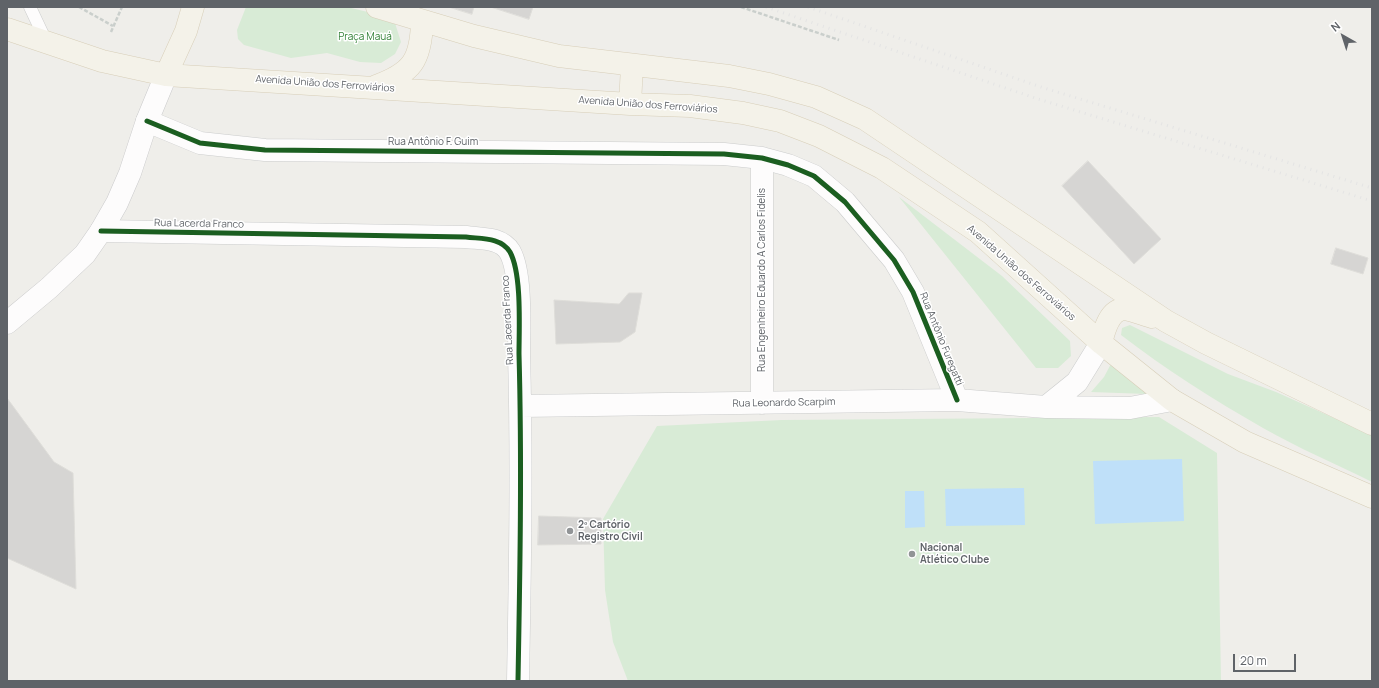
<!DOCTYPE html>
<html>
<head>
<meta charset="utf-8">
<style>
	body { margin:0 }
	#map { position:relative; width:1379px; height:688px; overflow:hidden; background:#efeeea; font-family:Manrope,sans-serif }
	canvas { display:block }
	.frame { position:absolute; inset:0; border:8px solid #5f6368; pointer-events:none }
	.north { position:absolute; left:1323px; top:16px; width:40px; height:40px; -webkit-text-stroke:3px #fff; paint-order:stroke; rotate:321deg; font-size:11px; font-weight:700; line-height:16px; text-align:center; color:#5f6368 }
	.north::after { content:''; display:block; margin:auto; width:14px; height:18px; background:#5f6368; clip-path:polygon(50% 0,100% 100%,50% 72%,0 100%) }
	.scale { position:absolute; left:1233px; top:654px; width:63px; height:18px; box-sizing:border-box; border:2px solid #5f6368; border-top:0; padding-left:5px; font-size:12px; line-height:14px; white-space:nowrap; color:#5f6368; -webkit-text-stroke:3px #fff; paint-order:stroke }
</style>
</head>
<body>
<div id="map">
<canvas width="1379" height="688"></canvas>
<div class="frame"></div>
<div class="north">N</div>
<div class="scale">20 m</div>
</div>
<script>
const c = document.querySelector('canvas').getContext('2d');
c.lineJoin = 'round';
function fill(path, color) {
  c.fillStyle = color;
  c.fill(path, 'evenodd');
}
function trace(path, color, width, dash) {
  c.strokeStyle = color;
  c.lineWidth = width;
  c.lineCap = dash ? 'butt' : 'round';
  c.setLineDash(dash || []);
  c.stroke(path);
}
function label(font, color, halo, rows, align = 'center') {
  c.font = font + ' Manrope,sans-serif';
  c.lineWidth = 3;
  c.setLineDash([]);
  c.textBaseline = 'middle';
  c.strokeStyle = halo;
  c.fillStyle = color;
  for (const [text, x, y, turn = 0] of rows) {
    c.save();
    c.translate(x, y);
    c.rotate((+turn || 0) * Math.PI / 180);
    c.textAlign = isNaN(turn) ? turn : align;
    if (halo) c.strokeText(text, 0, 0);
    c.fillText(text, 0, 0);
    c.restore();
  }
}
const green = new Path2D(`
	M246 7H347L376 14 395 23 401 42 395 54 381 63 360 62 327 53 291 58 244 45 238 39 237 30Z
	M899 197 1002 276 1070 341 1071 356 1058 368H1036Z
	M1130 325 1228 374 1276 392 1372 435V482C1336 464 1298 448 1263 428 1214 400 1165 369 1121 335L1122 328Z
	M1112 362 1147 394 1091 392 1104 377Z
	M1159 417 1217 453 1221 681H628L613 642 605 590 603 519 657 426 782 420Z`);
const water = new Path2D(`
	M1182 459 1184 521 1095 524 1093 461Z
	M1024 488 1025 525 946 526 945 489Z
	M905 491H924L925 527 905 528Z`);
const building = new Path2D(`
	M449 7H474L472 14Z
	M491 7H533L529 19Z
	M1088 161 1161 239 1134 264 1062 186Z
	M1336 248 1368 258 1363 274 1331 264Z
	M629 293H642L635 332 620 342 556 344 554 300 619 304Z
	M7 398 54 462 73 473 76 589 7 558Z
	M539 516 601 518V544L538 545Z`);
const path = new Path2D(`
	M79 7 113 26
	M741 7 839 40
	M111 32 122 7`);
const service = new Path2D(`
	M30 7 46 41`);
const minor = new Path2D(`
	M147 121 200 143 265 150 724 154 762 158 788 165 814 176 845 202 894 260 913 292 957 400
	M762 158V403
	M101 231 466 237C481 239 501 237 510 252 522 274 519 328 519 354 522 463 520 572 518 681
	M521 406 957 400 1046 407 1130 408 1172 400
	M1046 407 1077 382 1101 343`);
const secondary = new Path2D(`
	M7 323 49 288 85 254 101 231 117 203 130 173 147 121 166 75`);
const primary = new Path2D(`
	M377 7 474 36 559 56 729 76 769 84 816 97 865 119 1166 321 1206 343 1372 424
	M7 29 102 61 166 75 630 104 690 106 743 113 780 121 819 136 882 168 978 232 1101 343 1172 400 1245 442 1372 497
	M166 75 186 31 193 7
	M376 86C412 73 421 60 422 22
	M630 104 632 66
	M1101 343C1104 331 1109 309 1125 309 1133 310 1144 315 1152 317`);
const rail = new Path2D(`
	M766 7 1038 99 1372 201
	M808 7 1041 87 1372 188`);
const cycleway = new Path2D(`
	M147 121 200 143 265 150 724 154 762 158 788 165 814 176 845 202 894 260 913 292 957 400
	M101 231 466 237C481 239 501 237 510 252 522 274 519 328 519 354 522 463 520 572 518 681`);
const markers = [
	[570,531,4,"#919496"],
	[912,554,4,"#919496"]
];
const parkNames = [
	["Praça Mauá",365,37]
];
const streetNames = [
	["Avenida União dos Ferroviários",325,84,4],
	["Avenida União dos Ferroviários",648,105,4],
	["Rua Antônio F. Guim",433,142],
	["Rua Lacerda Franco",199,224,1],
	["Avenida União dos Ferroviários",1021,273,41],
	["Rua Engenheiro Eduardo A Carlos Fidelis",762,280,-90],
	["Rua Lacerda Franco",508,320,-93],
	["Rua Antônio Furegatti",941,339,68],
	["Rua Leonardo Scarpim",784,403,-1]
];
const poiNames = [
	["2º Cartório",578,525],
	["Registro Civil",578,537],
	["Nacional",920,548],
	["Atlético Clube",920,560]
];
fill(green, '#d8ebd6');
fill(water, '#bfe0f9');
fill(building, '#d6d5d3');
trace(building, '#deddd9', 1);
trace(service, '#cbcccc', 13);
trace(minor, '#cbcccc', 23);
trace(secondary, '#cacacb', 23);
trace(primary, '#d7ceb8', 23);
trace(path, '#cacfcc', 2.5, [4, 2]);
trace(service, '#fdfcfc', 12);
trace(minor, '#fdfcfc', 22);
trace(secondary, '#fdfcfc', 22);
trace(primary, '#f4f2e9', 22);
trace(rail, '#e4e4e4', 3, [1, 5]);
trace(cycleway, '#1b5e20', 5);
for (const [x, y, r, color] of markers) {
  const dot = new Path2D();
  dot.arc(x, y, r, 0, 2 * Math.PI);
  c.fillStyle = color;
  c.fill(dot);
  trace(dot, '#fff', 1.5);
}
label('10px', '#348238', '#fff', parkNames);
label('10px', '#5f6368', '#fff', streetNames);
label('bold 10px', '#5f6368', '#fff', poiNames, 'left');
</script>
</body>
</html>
